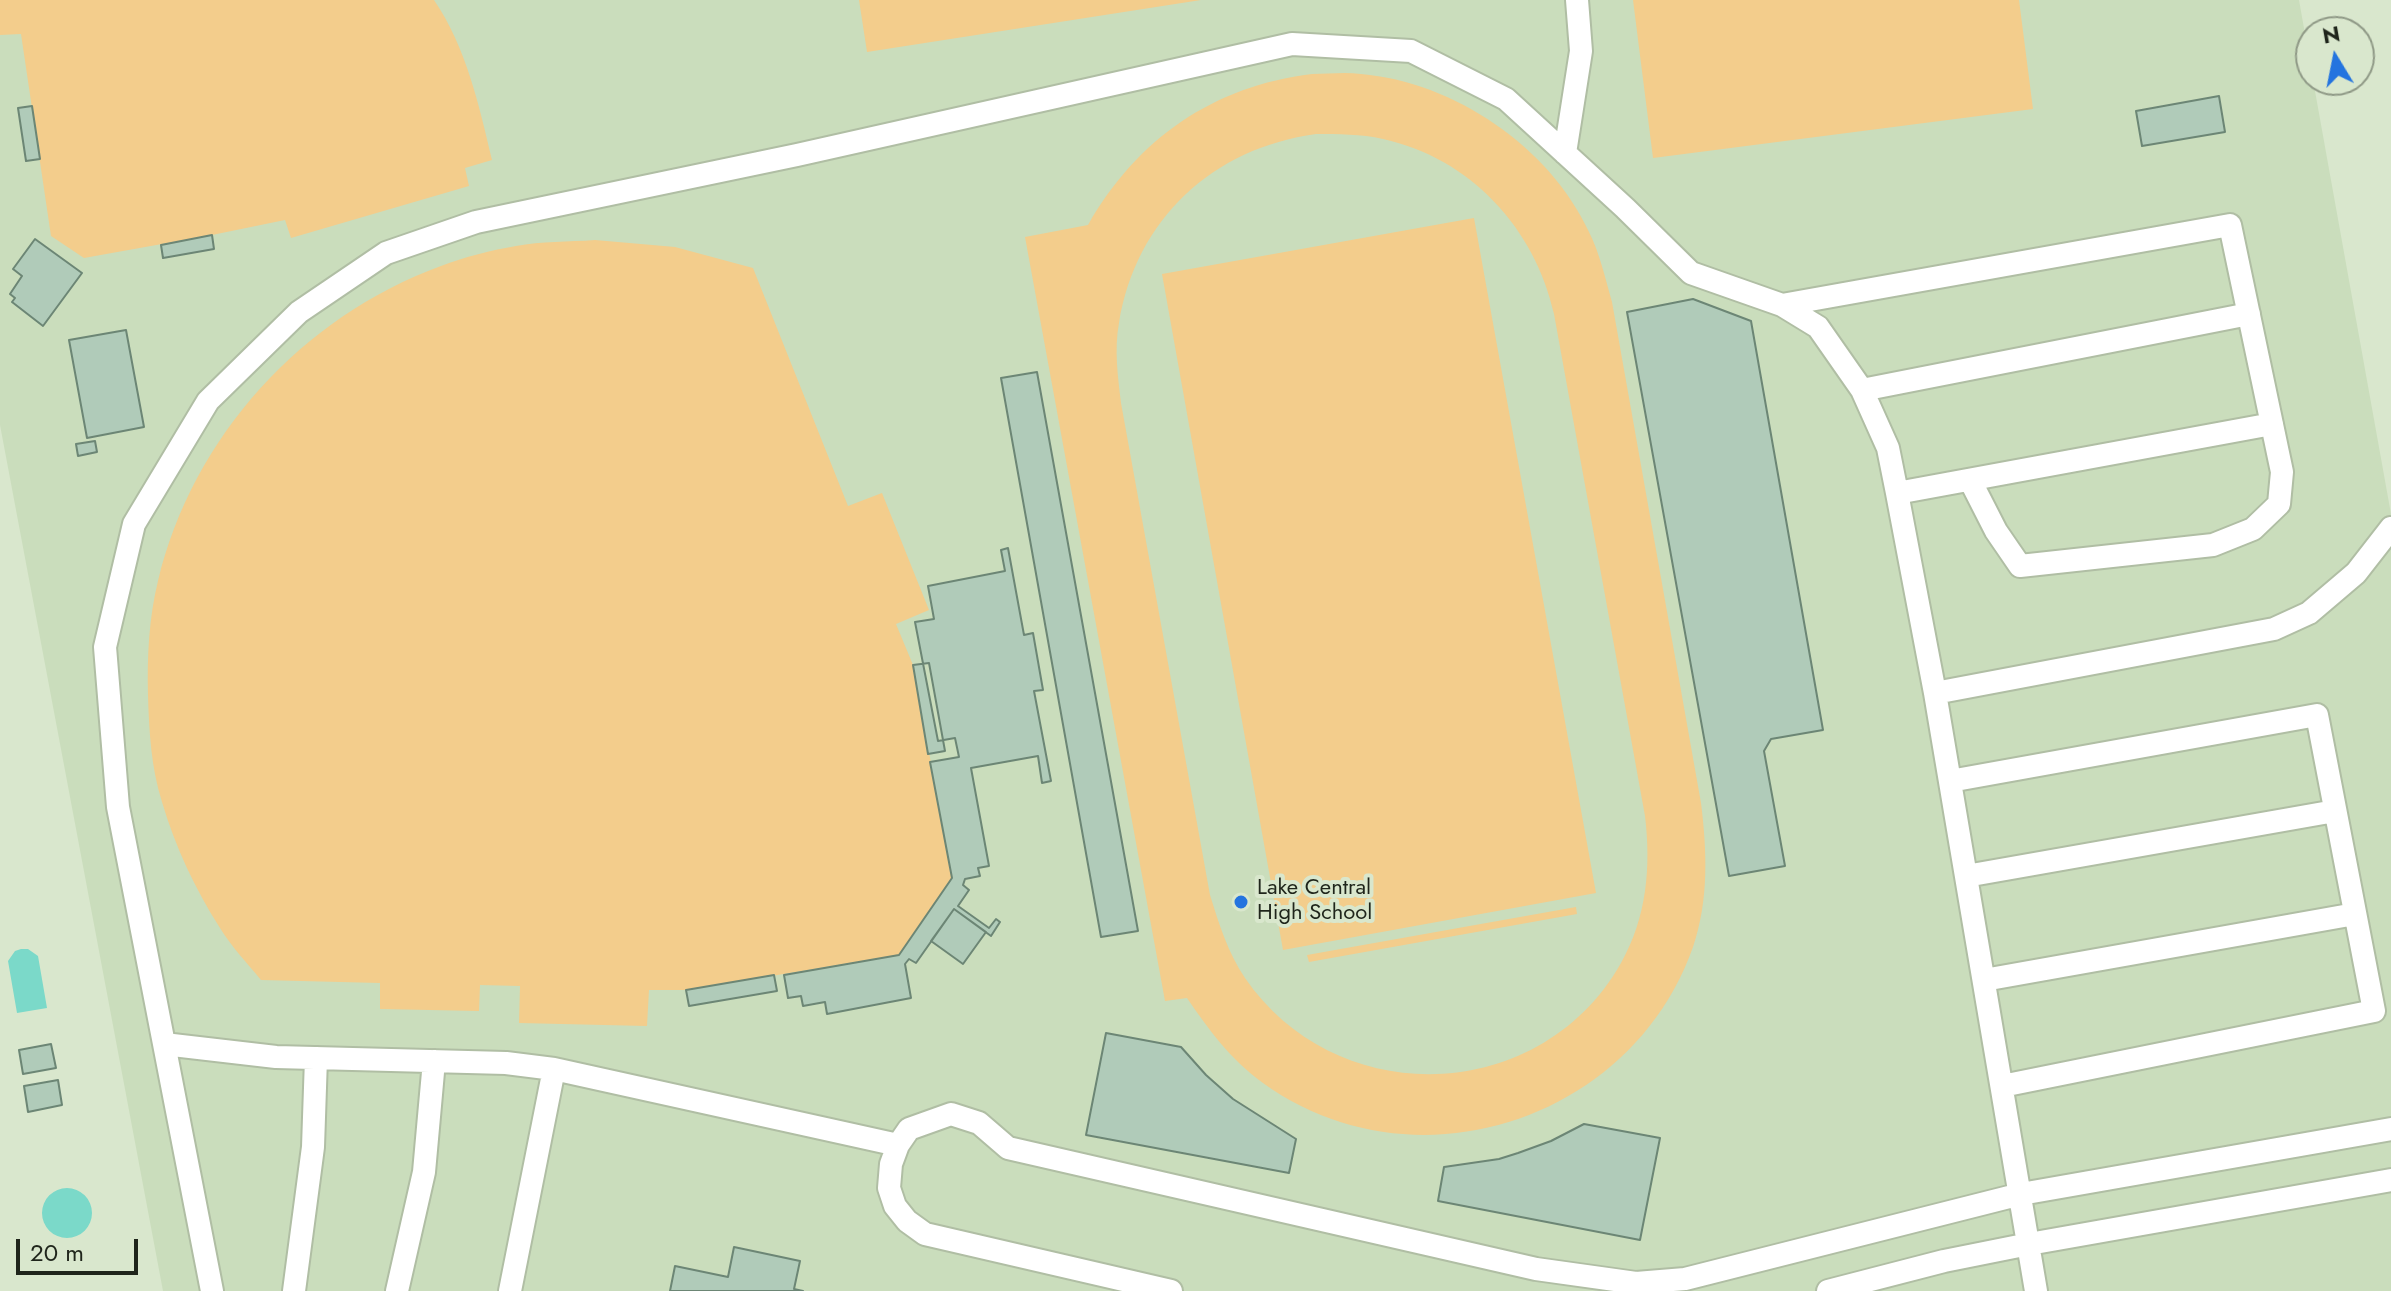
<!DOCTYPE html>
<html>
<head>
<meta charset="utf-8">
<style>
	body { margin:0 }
	#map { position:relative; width:2391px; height:1291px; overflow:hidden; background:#d9e7cd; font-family:Jost,sans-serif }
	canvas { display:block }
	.north { position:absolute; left:2295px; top:16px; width:80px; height:80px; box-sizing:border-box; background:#d9e7cd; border:2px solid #8f9986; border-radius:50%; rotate:350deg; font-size:22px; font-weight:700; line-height:32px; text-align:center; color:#1f251b }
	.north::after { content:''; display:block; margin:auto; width:28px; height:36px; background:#2474df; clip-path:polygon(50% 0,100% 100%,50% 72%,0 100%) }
	.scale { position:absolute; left:16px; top:1239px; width:122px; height:36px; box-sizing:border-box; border:4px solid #1f251b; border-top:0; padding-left:10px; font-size:24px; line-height:28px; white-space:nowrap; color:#1f251b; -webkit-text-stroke:6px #d9e7cd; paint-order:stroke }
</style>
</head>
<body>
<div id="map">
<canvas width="2391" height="1291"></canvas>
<div class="north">N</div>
<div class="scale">20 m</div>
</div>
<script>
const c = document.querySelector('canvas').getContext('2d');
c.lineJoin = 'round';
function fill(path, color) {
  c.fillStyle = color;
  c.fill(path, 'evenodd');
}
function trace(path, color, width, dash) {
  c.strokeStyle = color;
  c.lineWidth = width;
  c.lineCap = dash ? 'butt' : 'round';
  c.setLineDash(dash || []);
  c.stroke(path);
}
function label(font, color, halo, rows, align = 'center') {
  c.font = font + ' Jost,sans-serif';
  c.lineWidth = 8;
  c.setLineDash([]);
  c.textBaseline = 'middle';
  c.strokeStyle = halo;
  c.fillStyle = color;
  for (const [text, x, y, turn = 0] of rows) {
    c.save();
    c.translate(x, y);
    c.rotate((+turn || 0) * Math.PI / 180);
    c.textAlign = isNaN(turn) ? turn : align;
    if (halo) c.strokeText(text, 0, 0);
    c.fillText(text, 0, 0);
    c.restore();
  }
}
const built = new Path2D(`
	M0 0H2299L2311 68V80H2313L2391 514V1291H163L0 425Z`);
const green = new Path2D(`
	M0 0H434C466 47 479 105 492 160L465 168 469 186 291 238 285 220 212 235 84 258 51 236 21 34 0 35Z
	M859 0H1201L867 52Z
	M1633 0H2019L2033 109 1653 158Z
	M1312 74C1328 74 1345 72 1361 74 1454 82 1550 147 1589 232 1600 254 1605 278 1612 302L1701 803C1707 851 1709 900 1693 947 1632 1121 1414 1192 1263 1083 1231 1060 1209 1030 1187 998L1165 1001 1025 237 1088 225C1137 139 1213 86 1312 74ZM1316 134C1338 134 1361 134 1383 139 1470 158 1535 228 1554 314L1645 816C1651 867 1647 917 1621 963 1541 1105 1337 1112 1245 978 1228 953 1219 924 1210 895L1121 403C1118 377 1114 350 1119 323 1136 219 1213 148 1316 134Z
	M1474 218 1596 893 1283 950 1162 274Z
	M595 240 675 247 753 268 848 506 882 493 929 610 896 624 913 665 952 878 899 955 686 990H649L647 1026 519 1023 520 986 480 985 479 1011 380 1009V983L261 980C247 963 231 946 220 928 195 889 175 846 162 802 151 768 149 730 148 695 147 657 149 617 158 581 193 436 302 317 441 266 464 257 492 250 516 246 541 241 569 242 595 240Z
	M1576 907 1577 914 1309 962 1307 955Z`);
const water = new Path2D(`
	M21 949H28L38 956 47 1008 17 1013 8 961 15 951Z
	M42 1213a25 25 0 1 1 50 0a25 25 0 1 1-50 0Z`);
const building = new Path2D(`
	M2219 96 2225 132 2142 146 2136 111Z
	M32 106 40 159 26 161 18 108Z
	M212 235 214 249 163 258 161 245Z
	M35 239 82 273 43 326 12 302 15 298 10 294 22 276 13 269Z
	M1693 299 1751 321 1823 730 1771 739 1764 751 1785 866 1729 876 1627 312Z
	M126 330 144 427 87 438 69 340Z
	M1037 372 1138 931 1101 937 1001 378Z
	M95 441 97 452 78 456 76 444Z
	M1008 548 1024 635 1033 633 1043 690 1034 691 1051 781 1042 783 1038 756 971 768 989 866 978 868 980 876 965 879 963 885 969 890 958 906 989 928 996 919 1000 922 991 936 954 909 916 963 909 959 905 964 911 998 827 1014 825 1002 803 1006 801 996 788 998 784 975 899 955 952 878 930 762 959 757 955 738 938 741 915 622 934 619 928 586 1005 571 1001 550Z
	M929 663 945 751 928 754 913 665Z
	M954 909 986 932 963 964 931 941Z
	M774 975 777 991 689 1006 686 990Z
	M1106 1033 1181 1047 1206 1075 1233 1099 1296 1139 1289 1173 1086 1135Z
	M51 1044 56 1068 23 1074 19 1050Z
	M58 1080 62 1105 28 1112 24 1086Z
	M1584 1124 1660 1138 1640 1240 1438 1201 1444 1167 1499 1159 1518 1153 1551 1141Z
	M734 1247 800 1261 794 1289 803 1291H670L675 1266 728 1277Z`);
const lane = new Path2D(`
	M1565 153 1581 51 1577 0
	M1782 305 2230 225 2282 472 2279 504 2253 529 2213 545 2020 566 1996 531 1970 480
	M1862 390 2249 314
	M1897 493 2272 424
	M1935 693 2274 629 2309 613 2356 573 2391 528
	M1950 781 2317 715 2374 1011 2002 1086
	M1966 876 2335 811
	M1984 980 2355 914
	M164 1044 276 1057 506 1063 554 1069 898 1145
	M212 1291 118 807 105 647 134 524 208 401 299 312 386 253 476 222 797 155 1292 44 1411 51 1506 99 1625 208 1691 273 1782 305 1818 327 1862 390 1888 448 1897 493 1935 693 2036 1291
	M294 1291 313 1147 316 1058
	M397 1291 424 1172 434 1061
	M510 1291 554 1069
	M1171 1291 925 1234 907 1221 895 1206 889 1188 891 1164 898 1145 909 1129 951 1114 979 1123 1008 1148 1536 1269 1636 1283 1685 1279 2021 1194 2391 1129
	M1828 1291 1944 1261 2029 1244 2391 1180`);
const markers = [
	[1241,902,8,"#2474df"]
];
const poiNames = [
	["Lake Central",1257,889],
	["High School",1257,914]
];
fill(built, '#caddbc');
fill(green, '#f3cd8c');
fill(water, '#7bd9c9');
fill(building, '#b0cbb9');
trace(building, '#6c8675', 2);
trace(lane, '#b0bea4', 26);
trace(lane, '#fff', 22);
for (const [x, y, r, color] of markers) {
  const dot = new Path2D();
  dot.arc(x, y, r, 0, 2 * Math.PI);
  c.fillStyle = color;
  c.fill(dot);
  trace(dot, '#d9e7cd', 3);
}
label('22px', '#1f251b', '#d9e7cd', poiNames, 'left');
</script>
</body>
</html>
